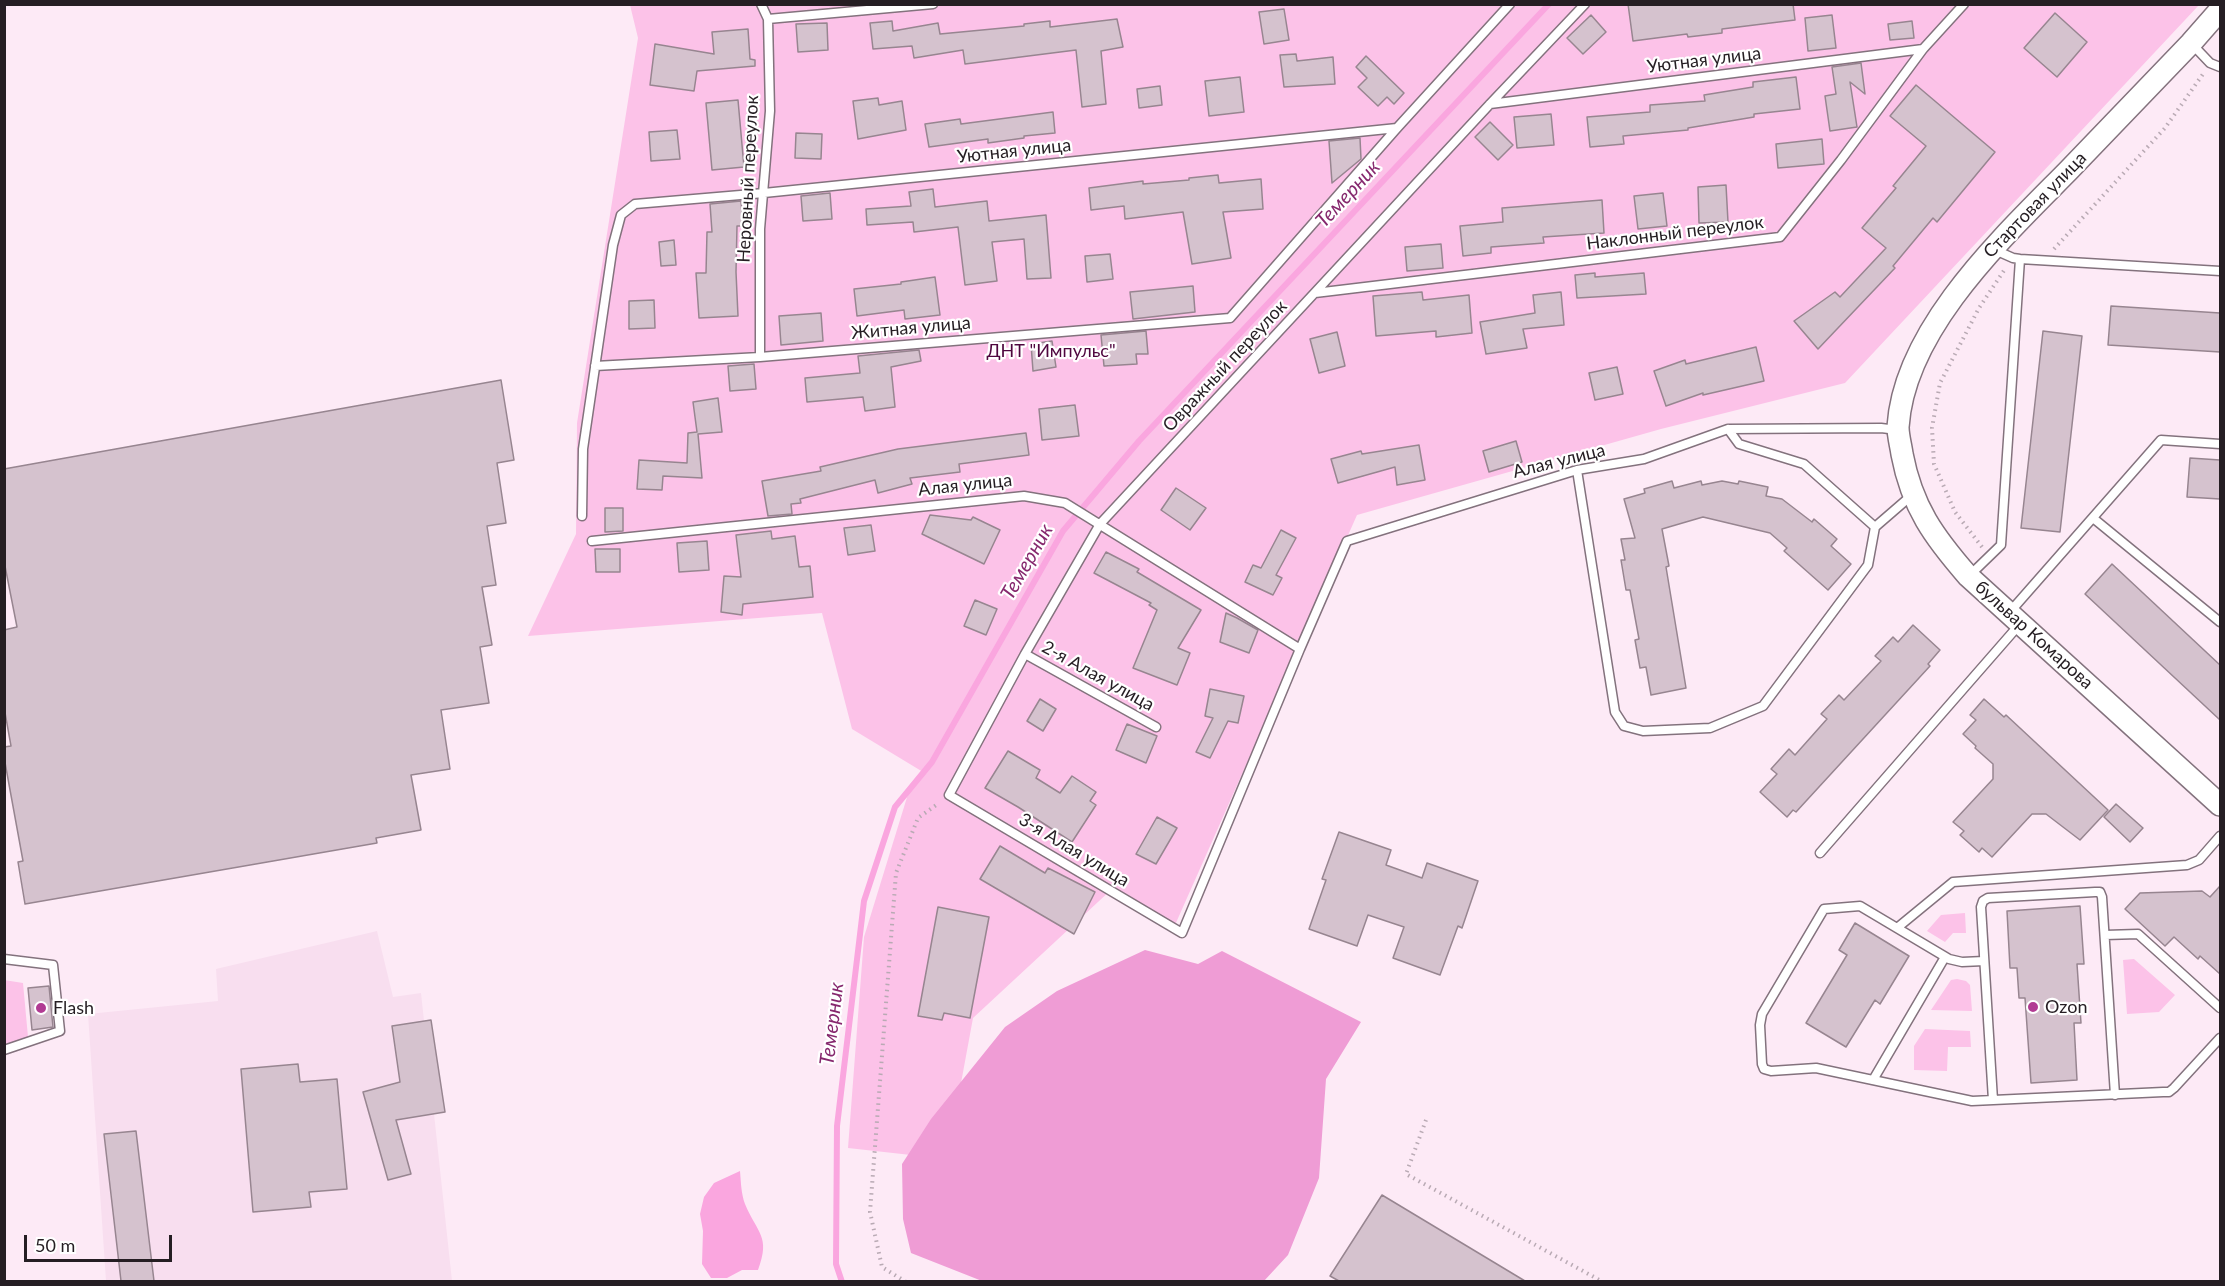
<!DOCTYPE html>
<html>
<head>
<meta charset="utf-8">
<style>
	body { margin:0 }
	#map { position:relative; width:2225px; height:1286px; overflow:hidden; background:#fdeaf6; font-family:Lato,sans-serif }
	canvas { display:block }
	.frame { position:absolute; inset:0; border:6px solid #251e23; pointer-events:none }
	.scale { position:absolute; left:24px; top:1235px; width:148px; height:27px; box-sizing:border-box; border:3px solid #251e23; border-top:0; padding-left:8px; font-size:18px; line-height:21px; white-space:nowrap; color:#251e23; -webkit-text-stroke:4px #fff; paint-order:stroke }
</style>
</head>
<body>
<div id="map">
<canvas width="2225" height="1286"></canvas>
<div class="frame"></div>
<div class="scale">50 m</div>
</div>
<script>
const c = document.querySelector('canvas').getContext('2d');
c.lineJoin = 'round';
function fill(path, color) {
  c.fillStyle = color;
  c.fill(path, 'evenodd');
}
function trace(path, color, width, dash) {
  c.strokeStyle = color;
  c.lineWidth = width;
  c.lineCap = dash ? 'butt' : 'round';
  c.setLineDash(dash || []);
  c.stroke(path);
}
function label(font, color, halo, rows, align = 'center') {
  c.font = font + ' Lato,sans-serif';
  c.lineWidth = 4.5;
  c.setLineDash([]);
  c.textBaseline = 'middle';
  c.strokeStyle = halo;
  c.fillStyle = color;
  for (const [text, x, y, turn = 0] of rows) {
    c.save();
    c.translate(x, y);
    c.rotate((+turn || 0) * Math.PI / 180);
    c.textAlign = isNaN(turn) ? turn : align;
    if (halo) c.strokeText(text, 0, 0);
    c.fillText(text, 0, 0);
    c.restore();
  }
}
const built = new Path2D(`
	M377 931 393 997 421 993 452 1281H106L88 1014 218 1001 216 969Z`);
const green = new Path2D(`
	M630 5H2199L1845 383 1661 429 1357 515 1175 925 1112 889 973 1018 947 1159 848 1148 864 937 908 794 923 772 852 729 822 613 528 636 576 534 577 423 638 38Z
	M1965 913 1966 933H1953L1945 942 1927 931 1941 915Z
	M2134 959 2175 995 2159 1012 2127 1014 2123 960Z
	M1957 979 1966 981 1970 985 1972 1011 1931 1010 1951 980Z
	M4 980 23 983 28 1037 5 1048Z
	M1925 1029 1970 1031 1971 1047H1948L1947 1071 1914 1070V1046Z`);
const forest = new Path2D(`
	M1145 950 1198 964 1222 951 1361 1022 1326 1079 1319 1178 1288 1255 1264 1281H982L911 1253 903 1219 902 1164 931 1119 1005 1027 1057 991Z`);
const water = new Path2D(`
	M740 1171C741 1182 741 1193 745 1204 757 1233 771 1236 758 1270H742L727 1278H711L702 1264 703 1231 700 1214 704 1197 714 1183Z`);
const stream = new Path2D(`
	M842 1282 836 1264 837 1126 864 901 895 807 932 762 1063 531 1139 441 1549 4`);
const building = new Path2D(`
	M1628 4H1793L1795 20 1722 29V33L1688 37 1687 34 1633 41Z
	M1284 9 1289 40 1264 44 1259 12Z
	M2055 13 2087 42 2057 77 2024 48Z
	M1591 15 1606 32 1583 54 1567 38Z
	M1832 15 1836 48 1808 51 1805 18Z
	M1117 19 1123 47 1101 51 1106 104 1082 107 1076 50 965 64 963 50 914 58 912 46 873 49 870 23 892 21 893 31 938 23 940 34 1024 26V24L1050 21V27Z
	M1912 21 1914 38 1890 40 1888 24Z
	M827 23 828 50 798 52 796 24Z
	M748 29 750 59 755 60V66L697 71 694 91 650 85 655 44 714 54 712 32Z
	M1296 54 1297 61 1333 57 1335 84 1284 87 1280 55Z
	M1366 56 1404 93 1394 104 1387 97 1378 106 1358 87 1367 78 1356 67Z
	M1861 63 1865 94 1850 82 1857 127 1830 131 1825 96 1836 94 1832 67Z
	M1240 77 1244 112 1209 116 1205 81Z
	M1796 77 1800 109 1754 114V117L1688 128V130L1623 136 1624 144 1590 147 1587 117 1650 112V105L1705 101 1704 95 1753 87V82Z
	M1916 85 1995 152 1937 222 1933 218 1893 266 1895 268 1818 349 1794 321 1835 292 1840 297 1886 248 1862 228 1896 188 1893 186 1926 146 1890 116Z
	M1160 86 1162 105 1139 108 1137 89Z
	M878 98 879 105 902 101 906 130 858 139 853 101Z
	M738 100 744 167 712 170 706 103Z
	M1053 112 1055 133 1024 136V138L988 143V139L929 147 925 124 960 119 961 124Z
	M1551 114 1554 145 1517 148 1514 117Z
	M1490 122 1513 145 1498 160 1475 137Z
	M677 130 680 159 651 161 649 132Z
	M796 133 822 134 821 159 795 158Z
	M1360 138 1361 159 1332 183 1329 141Z
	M1822 139 1824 164 1778 168 1776 144Z
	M1218 175 1219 183 1261 179 1263 209 1223 212 1231 258 1192 264 1183 212 1125 219 1124 206 1091 210 1089 188 1143 181V184L1189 180V178Z
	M1726 185 1728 222 1699 223 1698 187Z
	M933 189 935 207 987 201 989 221 1046 215 1051 278 1027 279 1024 239 992 242 997 281 965 285 958 227 914 232 913 222 867 225 866 209 911 206 909 192Z
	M830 193 832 219 803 221 801 196Z
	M1663 193 1667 226 1638 229 1634 196Z
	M1602 200 1604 233 1543 237 1544 243 1491 247V253L1463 256 1460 226 1503 222 1502 208Z
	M741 201 743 226H737L736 272 738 316 699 318 696 273H706L707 232H712L710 204Z
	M674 240 676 265 661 266 659 242Z
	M1441 244 1443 268 1407 271 1405 247Z
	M1110 254 1113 279 1087 282 1085 256Z
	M1595 273V277L1644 273 1646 294 1577 298 1575 275Z
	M935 277 940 315 905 319 904 310 857 316 854 289 901 284V282Z
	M1193 286 1195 312 1133 319 1130 292Z
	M1422 292 1423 300 1469 295 1472 333 1436 337V331L1376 336 1373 296Z
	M1561 292 1564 325 1523 329 1527 348 1486 354 1480 322 1535 313 1533 295Z
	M654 300 655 328 629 329V301Z
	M2111 306 2220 313V352L2108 345Z
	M821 313 823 341 781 345 779 316Z
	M1146 331 1148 354H1136L1137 364 1104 366 1101 335Z
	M2043 331 2082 336 2060 532 2021 528Z
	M1337 332 1345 366 1319 373 1310 339Z
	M1052 341 1056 367 1033 371 1031 344Z
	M1756 347 1764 381 1703 395V393L1666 406 1654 371 1685 360 1686 364Z
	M919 350 921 361 891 367 895 407 865 411 863 397 807 402 805 378 860 373 858 356Z
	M754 364 756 389 730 391 728 366Z
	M1617 367 1623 394 1595 400 1589 373Z
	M501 380 514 460 497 463 506 523 487 526 496 585 482 587 492 645 480 647 489 703 441 710 450 769 411 775 421 830 376 838 377 843 25 904 18 862 23 861 4 757V747L11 746 4 707V630L17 627 4 561V469Z
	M718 398 722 432 698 434 702 478 663 476 662 490 637 489 639 460 687 463 688 433 697 432 693 402Z
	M1075 405 1079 436 1042 440 1039 409Z
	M1026 433 1029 455 959 464 960 472 910 478 912 484 878 493 875 480 800 499 801 503 791 504 792 514 768 516 762 481 821 471 820 467 898 449Z
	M1516 441 1522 462 1489 472 1483 451Z
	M1419 445 1425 480 1397 485 1395 467 1338 483 1331 459 1361 451 1362 454Z
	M2190 458 2220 460V499L2187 497Z
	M1672 481 1674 488 1701 481 1702 485 1722 481 1738 484 1739 481 1768 487 1766 496 1782 499 1812 522 1814 519 1837 539 1831 546 1851 564 1828 590 1784 551 1787 548 1770 533 1703 517 1662 529 1669 566 1666 567 1686 688 1651 695 1646 667 1640 668 1635 640 1639 639 1630 590H1626L1621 560H1625L1621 539 1635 538 1624 499 1645 493 1644 489Z
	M1176 488 1206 508 1190 530 1161 510Z
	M605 508H623V531L605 532Z
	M930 515 971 520 973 517 1000 530 984 564 922 534Z
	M871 525 875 551 848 555 844 528Z
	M1281 530 1296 538 1276 575 1282 578 1273 595 1245 582 1253 565 1261 568Z
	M771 531 772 539 795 536 799 567 810 566 813 597 743 604 742 615 721 612 724 576 741 577 736 535Z
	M707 541 709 570 679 572 677 543Z
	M595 549H620V572H596Z
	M1106 552 1139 569 1137 572 1201 610 1178 648 1190 653 1177 685 1133 668 1157 610 1149 605 1151 603 1094 573Z
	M2112 564 2220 665V720L2085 594Z
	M975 600 997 609 986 635 964 626Z
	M1226 613 1237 618 1258 630 1249 653 1220 642Z
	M1913 625 1940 650 1928 664 1930 666 1796 812 1793 810 1787 817 1760 792 1777 774 1771 769 1789 749 1795 755 1827 719 1821 714 1839 695 1844 700 1881 661 1875 656 1893 637 1898 642Z
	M1210 689 1244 696 1238 723 1228 721 1210 758 1196 752 1213 718 1205 716Z
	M1040 699 1056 709 1043 731 1027 721Z
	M1984 699 2004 717 2006 715 2108 810 2080 840 2046 814H2032L1992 857 1982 848 1979 852 1960 835 1964 831 1953 822 1993 779V764L1975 748 1976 746 1963 734 1976 720 1970 715Z
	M1127 724 1157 736 1146 763 1116 750Z
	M1008 751 1040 770 1036 778 1060 793 1072 776 1096 792 1090 801 1096 805 1072 842 1018 807 985 788Z
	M2116 804 2143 828 2130 842 2104 817Z
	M1157 817 1177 828 1156 864 1136 854Z
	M1339 832 1391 850 1386 865 1422 878 1427 863 1478 881 1462 928 1458 926 1440 975 1393 958 1404 927 1368 915 1357 946 1309 929 1326 880 1322 879Z
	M1000 846 1045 873 1048 868 1095 892 1074 934 980 879Z
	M2220 886V974L2200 956 2198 959 2174 937 2165 946 2125 909 2140 893 2202 891 2210 897Z
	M2080 906 2084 964H2077L2081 1023H2074L2077 1080 2031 1083 2025 998H2019L2017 968H2010L2007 911Z
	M938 907 989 917 970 1018 944 1013 942 1020 918 1016Z
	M1855 923 1909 956 1880 1004 1875 1000 1846 1047 1806 1023 1847 955 1839 950Z
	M49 986 53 1027 32 1030 28 988Z
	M431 1020 445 1112 396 1120 411 1174 388 1180 363 1092 400 1082 392 1026Z
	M298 1064 300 1082 337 1079 347 1189 309 1192 311 1207 253 1212 241 1069Z
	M136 1131 154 1281H121L104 1134Z
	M1382 1195 1525 1281H1339L1330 1276Z`);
const path = new Path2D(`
	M2054 249 2165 128 2203 74
	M1982 547 1955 512 1934 464 1932 428 1940 383 1979 308 2005 269
	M1426 1120 1406 1174 1603 1282
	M906 1282 882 1267 870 1212 896 873 918 818 939 803`);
const service = new Path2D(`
	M768 19 933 4
	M2191 43 2210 63 2220 67
	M1490 104 1923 49
	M1995 250 2013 258 2020 259 2220 271
	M1315 293 1780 237 1841 160 1923 49 1964 4
	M760 357V229L770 111 768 19 761 4
	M595 366 760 357 1230 318 1397 128 1510 4
	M1728 429 1739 444 1804 464 1875 527 1912 495
	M1577 470 1615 712 1624 726 1643 731 1710 728 1763 706 1868 565 1875 527
	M582 516 583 449 613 245 621 215 635 204 764 193 1397 128
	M2093 518 2220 622
	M592 541 1024 496 1065 503 1300 649 1347 541 1577 470 1644 459 1728 429 1881 428 1897 430
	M1969 576 2001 545 2020 259
	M2009 613 2161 440 2220 444
	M1300 649 1182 933 949 795 1025 654 1100 524 1490 104 1585 4
	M1025 654 1156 727
	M1820 853 2019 625
	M1897 928 1953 882 2187 865 2199 860 2220 836
	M2105 935 2138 934 2220 1008
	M4 959 53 965 60 1031 4 1050
	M1984 961 1962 962 1949 959 1860 906 1824 909 1762 1014 1760 1025 1762 1064 1764 1069 1771 1071 1816 1068 1972 1101 2163 1092H2169L2174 1088 2220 1038
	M1873 1080 1945 957
	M1993 1100 1981 907 1983 901 1988 898 2095 892H2100L2102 897 2115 1095`);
const tertiary = new Path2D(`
	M2220 10 2191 43C2150 86 2109 128 2068 171 2003 237 1904 329 1898 427 1898 436 1901 446 1902 454 1912 507 1934 537 1968 576L2220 805`);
const markers = [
	[2033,1007,6,"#b13b93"],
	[41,1008,6,"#b13b93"]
];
const streetNames = [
	["Уютная улица",1704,60,-7],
	["Уютная улица",1014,151,-6],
	["Неровный переулок",748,179,-87],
	["Стартовая улица",2035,205,-46],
	["Наклонный переулок",1675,233,-7],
	["Житная улица",911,328,-5],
	["Овражный переулок",1225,366,-47],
	["Алая улица",1559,461,-14],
	["Алая улица",965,485,-6],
	["бульвар Комарова",2034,635,42],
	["2-я Алая улица",1098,676,29],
	["3-я Алая улица",1074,850,31]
];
const parkNames = [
	["ДНТ \"Импульс\"",1051,351]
];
const poiNames = [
	["Ozon",2045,1007],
	["Flash",53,1008]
];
const waterNames = [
	["Темерник",1348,194,-47],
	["Темерник",1027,562,-60],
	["Темерник",832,1024,-83]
];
fill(built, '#f8deef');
fill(green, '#fcc2e8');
fill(forest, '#ef9cd5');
fill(water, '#faa6df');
trace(stream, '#faa6df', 6);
fill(building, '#d5c2ce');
trace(building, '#978590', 1.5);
trace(service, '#83727d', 11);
trace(tertiary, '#83727d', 24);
trace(path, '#b9aab4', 4, [1.5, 4.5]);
trace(service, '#fff', 8);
trace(tertiary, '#fff', 21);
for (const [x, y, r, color] of markers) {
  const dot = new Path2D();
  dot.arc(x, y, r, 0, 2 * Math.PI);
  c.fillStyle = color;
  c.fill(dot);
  trace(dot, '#fff', 2);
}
label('18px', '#251e23', '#fff', streetNames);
label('18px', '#4f063f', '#fff', parkNames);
label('18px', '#251e23', '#fff', poiNames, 'left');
label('italic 20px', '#86286e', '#fff', waterNames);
</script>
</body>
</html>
